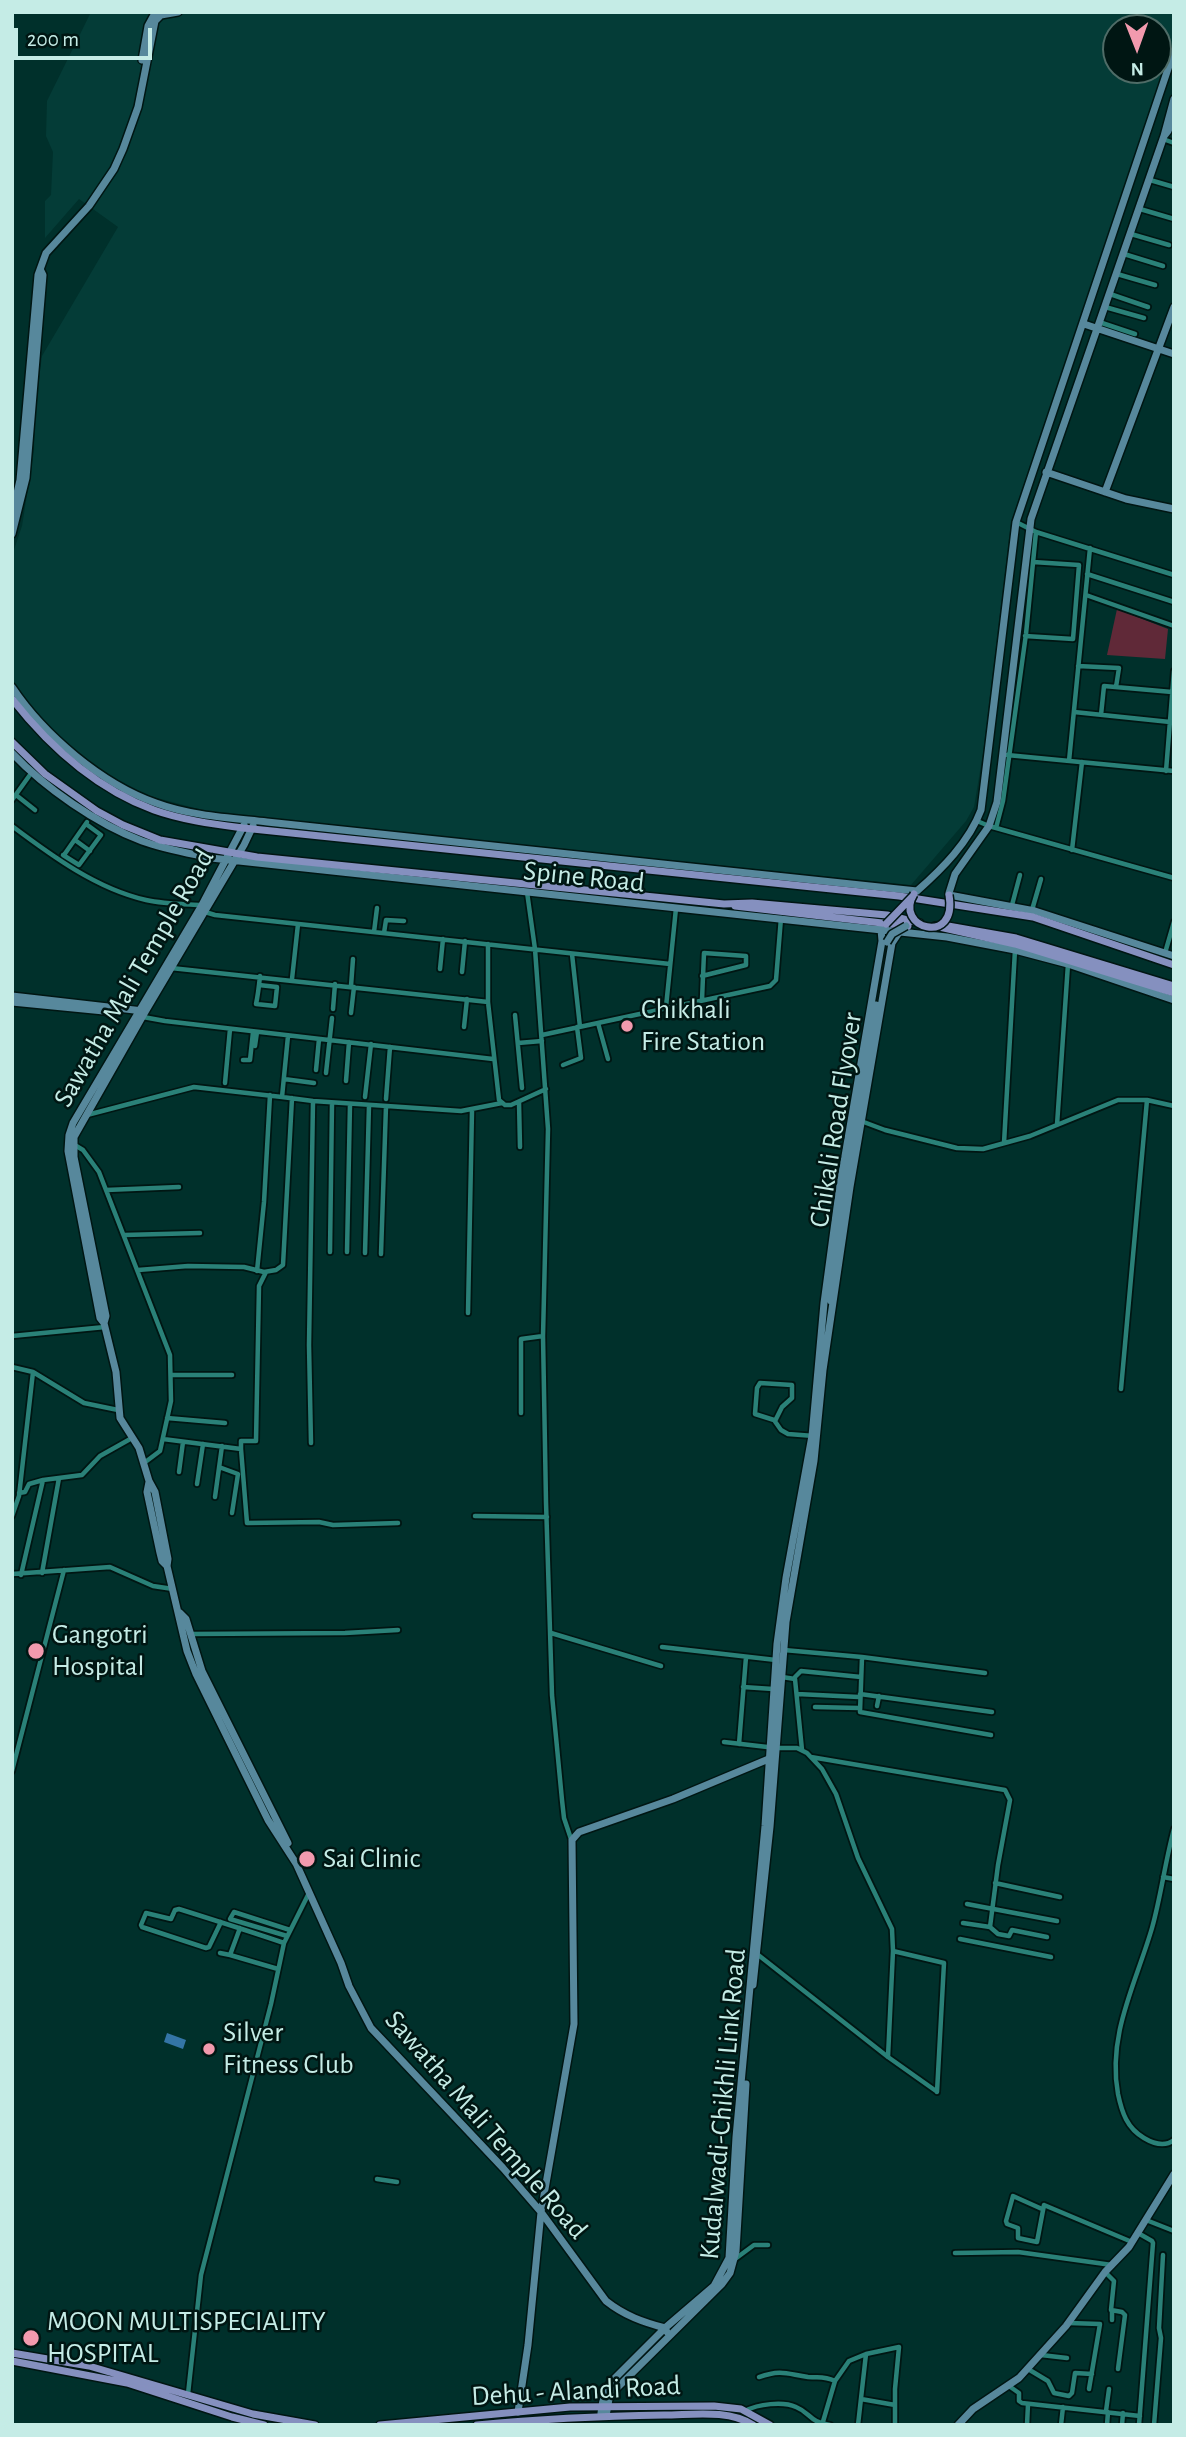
<!DOCTYPE html>
<html>
<head>
<meta charset="utf-8">
<style>
	body { margin:0 }
	#map { position:relative; width:1186px; height:2437px; overflow:hidden; background:#00302b; font-family:"Alegreya Sans",sans-serif }
	canvas { display:block }
	.frame { position:absolute; inset:0; border:14px solid #c5ece6; pointer-events:none }
	.north { position:absolute; left:1102px; top:14px; width:70px; height:70px; box-sizing:border-box; background:#001613; border:2px solid #4f6c67; border-radius:50%; rotate:179deg; font-size:19px; font-weight:700; line-height:28px; text-align:center; color:#c5ece6 }
	.north::after { content:''; display:block; margin:auto; width:24px; height:32px; background:#f29aae; clip-path:polygon(50% 0,100% 100%,50% 72%,0 100%) }
	.scale { position:absolute; left:14px; top:28px; width:138px; height:32px; box-sizing:border-box; border:4px solid #c5ece6; border-top:0; padding-left:9px; font-size:21px; line-height:24px; white-space:nowrap; color:#c5ece6; -webkit-text-stroke:5px #001613; paint-order:stroke }
</style>
</head>
<body>
<div id="map">
<canvas width="1186" height="2437"></canvas>
<div class="frame"></div>
<div class="north">N</div>
<div class="scale">200 m</div>
</div>
<script>
const c = document.querySelector('canvas').getContext('2d');
c.lineJoin = 'round';
function fill(path, color) {
  c.fillStyle = color;
  c.fill(path, 'evenodd');
}
function trace(path, color, width, dash) {
  c.strokeStyle = color;
  c.lineWidth = width;
  c.lineCap = dash ? 'butt' : 'round';
  c.setLineDash(dash || []);
  c.stroke(path);
}
function label(font, color, halo, rows, align = 'center') {
  c.font = font + ' "Alegreya Sans",sans-serif';
  c.lineWidth = 5;
  c.setLineDash([]);
  c.textBaseline = 'middle';
  c.strokeStyle = halo;
  c.fillStyle = color;
  for (const [text, x, y, turn = 0] of rows) {
    c.save();
    c.translate(x, y);
    c.rotate((+turn || 0) * Math.PI / 180);
    c.textAlign = isNaN(turn) ? turn : align;
    if (halo) c.strokeText(text, 0, 0);
    c.fillText(text, 0, 0);
    c.restore();
  }
}
const built = new Path2D(`
	M91 12H1174V42L1011 522 983 753 974 807 966 821 911 885 217 814 135 792 60 744 12 684V556L22 526 34 451 35 410 42 356 118 227 79 199 45 238V201L51 195 53 152 46 136 47 101ZM1116 28H1158V70H1116Z
	M25 2330 39 2333 36 2346 22 2342Z`);
const green = new Path2D(`
	M1117 609 1168 629 1165 659 1107 655Z`);
const water = new Path2D(`
	M167 2033 186 2040 183 2049 164 2042Z`);
const street = new Path2D(`
	M1163 139 1174 143
	M1150 180 1174 187
	M1140 209 1174 219
	M1131 234 1169 245
	M1124 254 1163 266
	M1117 274 1155 285
	M1110 294 1148 307
	M1105 307 1144 318
	M1099 322 1135 334
	M1016 522 1036 532 1174 575
	M1087 574 1174 602
	M1086 595 1174 626
	M1025 636 1073 639 1079 565 1033 562
	M1078 666 1119 668 1116 687
	M1074 712 1170 722
	M1101 715 1104 686 1172 692
	M1007 755 1174 771
	M1069 761 1090 548
	M1166 771 1174 671
	M16 795 35 810
	M12 800 32 772
	M977 821 989 826 1174 878
	M12 826C52 856 97 889 146 900 164 904 183 904 201 905
	M996 828 1003 801 1026 634 1036 532
	M75 840 90 851
	M1072 850 1082 762
	M63 855 79 865 101 835 86 824
	M64 855 87 822
	M527 892 535 949 548 1129 543 1336 546 1502 552 1695 562 1800 564 1818 571 1839
	M1012 905 1020 875
	M1032 910 1041 879
	M205 912 215 915 670 964
	M374 932 377 908
	M384 933 386 920 404 921
	M488 944V1002L499 1100 505 1105H511L546 1089
	M1165 953 1174 922
	M572 954 580 1027
	M171 968 488 1002
	M440 969 443 939
	M462 972 465 941
	M292 979 298 924
	M259 985 277 987 275 1006 256 1004C258 995 259 986 260 976
	M351 986 353 959
	M702 1000 704 953 746 956V965L702 976
	M666 1007 676 908
	M333 1009 335 984
	M351 1013 354 987
	M515 1015 522 1088
	M143 1017 165 1021 493 1059
	M598 1023 608 1059
	M464 1027 467 999
	M542 1035 770 986 776 980 781 918
	M288 1036 282 1097 313 1101 461 1111 502 1103
	M518 1043 542 1041
	M255 1046 257 1032
	M243 1060H250L253 1032
	M563 1065 581 1058 577 1027
	M316 1070 319 1039
	M326 1073 332 1018
	M284 1079 314 1083
	M346 1081 349 1042
	M225 1083 230 1029
	M365 1097 371 1044
	M386 1099 390 1047
	M519 1102 520 1147
	M87 1115 194 1087 282 1097
	M861 1121 885 1130 957 1148 983 1149 1030 1136 1118 1100H1147L1174 1106
	M1057 1125 1068 964
	M1004 1143 1015 950
	M73 1144 83 1150 99 1172 170 1355 171 1401 160 1451 144 1463
	M106 1190 179 1187
	M124 1235 200 1233
	M330 1252 332 1103
	M347 1252 350 1104
	M365 1253 369 1105
	M381 1254 386 1106
	M138 1270 188 1266 244 1267 264 1272 276 1270 283 1265 292 1098
	M257 1271 264 1202 270 1095
	M468 1313 472 1110
	M12 1336 105 1327
	M12 1367 33 1372 19 1496 12 1516
	M33 1372 84 1403 118 1410
	M171 1375H232
	M1121 1389 1147 1100
	M521 1413V1339L543 1336
	M167 1418 225 1423
	M775 1421 782 1407 792 1398V1385L760 1383 757 1388 755 1414 774 1420 781 1430 788 1434 814 1436
	M163 1439 241 1449V1441H256L259 1286 266 1272
	M311 1443 309 1345 313 1101
	M241 1449 247 1523 319 1522 333 1525 398 1523
	M219 1467 238 1474 232 1513
	M179 1472 183 1442
	M197 1484 203 1444
	M19 1493 25 1492 29 1484 43 1480
	M215 1497 222 1446
	M475 1516 547 1517
	M42 1573 59 1478
	M12 1574 110 1567 153 1586 173 1589
	M21 1575 43 1480 82 1475 100 1456 132 1438
	M551 1633 661 1666
	M191 1634 345 1633 398 1630
	M662 1647 776 1660
	M784 1650 862 1657 985 1673
	M862 1657 860 1712 991 1735
	M782 1677 795 1679 802 1750
	M795 1677 801 1671 861 1677
	M743 1687 773 1689
	M797 1694 859 1697
	M860 1694 992 1712
	M877 1706 879 1696
	M815 1707 859 1708
	M724 1742 776 1748H797L807 1753 822 1769 836 1794 858 1858 892 1929 893 1951
	M739 1744 746 1657
	M811 1757 1005 1790 1010 1800 998 1865 990 1927
	M12 1771 64 1570
	M1174 1829C1165 1862 1161 1896 1152 1928 1136 1983 1107 2035 1118 2094 1122 2113 1127 2128 1144 2138 1154 2144 1165 2147 1174 2140
	M1163 1877 1174 1879
	M995 1883 1060 1897
	M967 1904 1057 1921
	M221 1922 209 1947 206 1948 142 1927 141 1925 146 1913 171 1919 175 1910 179 1909C214 1920 249 1931 284 1943
	M963 1923 990 1927 998 1934 1009 1936 1012 1930 1047 1937
	M240 1928 230 1955 278 1969
	M287 1936 230 1919 234 1912 290 1930
	M960 1939 1051 1957
	M220 1953 230 1955
	M757 1954 888 2057 936 2091
	M888 2057 893 1951 944 1963 937 2092
	M377 2179 397 2182
	M1042 2209 1013 2196 1006 2221 1007 2224 1018 2228V2238L1037 2242 1044 2205 1132 2242
	M1146 2220 1174 2231
	M1138 2233 1152 2241 1153 2243 1139 2425
	M955 2253 1018 2252 1112 2265
	M735 2259 754 2245H768
	M1105 2272 1114 2281 1111 2310 1122 2312 1125 2315 1118 2369
	M1112 2320V2311
	M1069 2323 1100 2324 1089 2389
	M866 2354 899 2347 895 2389V2425
	M1041 2355 1067 2358
	M1028 2369 1048 2381 1054 2393 1069 2396 1072 2393 1075 2373 1092 2374
	M759 2377C782 2369 787 2374 808 2377 820 2378 824 2376 835 2381
	M1009 2386 1019 2393V2401L1022 2403 1140 2416
	M188 2394 201 2275 271 2004 284 1943 309 1893
	M861 2399 895 2405
	M745 2411C758 2404 783 2401 796 2407 811 2413 809 2422 830 2425
	M1106 2411 1109 2389
	M822 2425 835 2381 849 2361 866 2354 858 2425
	M1027 2425 1028 2404
	M1061 2425 1063 2407
	M1107 2425 1108 2412
	M1122 2425 1123 2413
	M1154 2425 1161 2338 1159 2328 1163 2255`);
const secondary = new Path2D(`
	M142 60 148 26 154 15
	M1174 116 1168 131 1164 136 1031 519 997 802 989 826 955 874 949 893V895L1035 911 1174 956
	M1164 136 1174 99
	M1084 324 1174 354
	M1046 472 1126 499 1174 509
	M1105 492 1174 307
	M12 515 20 480 38 275 46 253 89 206 114 169 123 149 138 107 155 21 161 15 178 12
	M12 534 26 478 43 275 41 271
	M12 687C44 735 102 784 156 803 191 816 231 818 267 822L917 891C942 869 969 842 981 810L1016 522 1174 51
	M12 753C45 788 97 824 142 841 164 849 188 853 211 858L947 937 1015 950 1068 964 1174 1000
	M244 825 202 905 73 1123 69 1135 68 1151 100 1318 104 1323 116 1372 120 1418 139 1448 149 1481 155 1492 168 1559 167 1566 187 1651 196 1674 268 1820 297 1865
	M12 996 143 1011
	M12 1002 114 1012
	M831 1301 830 1293 845 1186 876 1005
	M104 1323 106 1316 74 1157V1137L145 1012 244 845 253 826
	M149 1482 147 1492 160 1553 162 1561 167 1566
	M180 1613 186 1619 202 1671 288 1843
	M295 1861 341 1963 349 1986 371 2028 503 2168 541 2212 606 2301C625 2316 643 2322 665 2328L667 2332
	M753 1985 770 1827 786 1622 814 1461 823 1370 850 1187 892 943 900 931
	M518 2412 528 2345 541 2212 574 2024 572 1840 579 1832 673 1799 771 1758
	M601 2413 604 2393 611 2382 665 2328 714 2286 729 2258 736 2137 765 1826 777 1644 786 1578 812 1436 824 1303 840 1185 882 941 881 929
	M606 2416 609 2399 617 2388 722 2284 730 2273 736 2251 746 2084
	M958 2425 973 2409 1019 2378 1066 2326 1105 2272 1129 2247 1174 2174`);
const primary = new Path2D(`
	M12 699C49 746 97 789 154 810 182 820 213 824 243 828L899 896 1033 917 1174 965
	M12 742 45 774 97 811 123 825 160 840 257 857 724 904 752 903 887 915 920 923
	M735 906 908 926
	M935 926 1015 944 1174 993
	M948 926 1016 938 1174 986
	M12 2353 89 2366 253 2414 315 2425
	M12 2361 127 2383 232 2417 264 2425
	M380 2425 570 2407 714 2406 741 2409 770 2425
	M477 2425C539 2419 601 2416 664 2415 692 2415 728 2409 753 2425`);
const secondaryBridge = new Path2D(`
	M887 942 892 934 906 926`);
const primaryBridge = new Path2D(`
	M914 894C893 928 958 947 949 895
	M886 924 912 897`);
const markers = [
	[627,1026,7,"#f29aae"],
	[36,1651,9,"#f29aae"],
	[307,1859,9,"#f29aae"],
	[209,2049,7,"#f29aae"],
	[31,2338,9,"#f29aae"]
];
const streetNames = [
	["Spine Road",584,877,6],
	["Sawatha Mali Temple Road",134,978,-60],
	["Chikali Road Flyover",836,1120,-81],
	["Kudalwadi-Chikhli Link Road",723,2104,-85],
	["Sawatha Mali Temple Road",486,2125,49],
	["Dehu - Alandi Road",576,2391,-3]
];
const poiNames = [
	["Chikhali",641,1010],
	["Fire Station",641,1042],
	["Gangotri",52,1635],
	["Hospital",52,1667],
	["Sai Clinic",323,1859],
	["Silver",223,2033],
	["Fitness Club",223,2065],
	["MOON MULTISPECIALITY",47,2322],
	["HOSPITAL",47,2354]
];
fill(built, '#043c37');
fill(green, '#602938');
fill(water, '#3475a6');
trace(street, '#001613', 8);
trace(secondary, '#001613', 10);
trace(primary, '#001613', 10);
trace(street, '#2a8178', 4.5);
trace(secondary, '#57889c', 7);
trace(primary, '#8590bf', 7);
trace(secondaryBridge, '#001613', 10, []);
trace(primaryBridge, '#001613', 10, []);
trace(secondaryBridge, '#57889c', 7);
trace(primaryBridge, '#8590bf', 7);
for (const [x, y, r, color] of markers) {
  const dot = new Path2D();
  dot.arc(x, y, r, 0, 2 * Math.PI);
  c.fillStyle = color;
  c.fill(dot);
  trace(dot, '#001613', 2.5);
}
label('28px', '#c5ece6', '#001613', streetNames);
label('28px', '#c5ece6', '#001613', poiNames, 'left');
</script>
</body>
</html>
